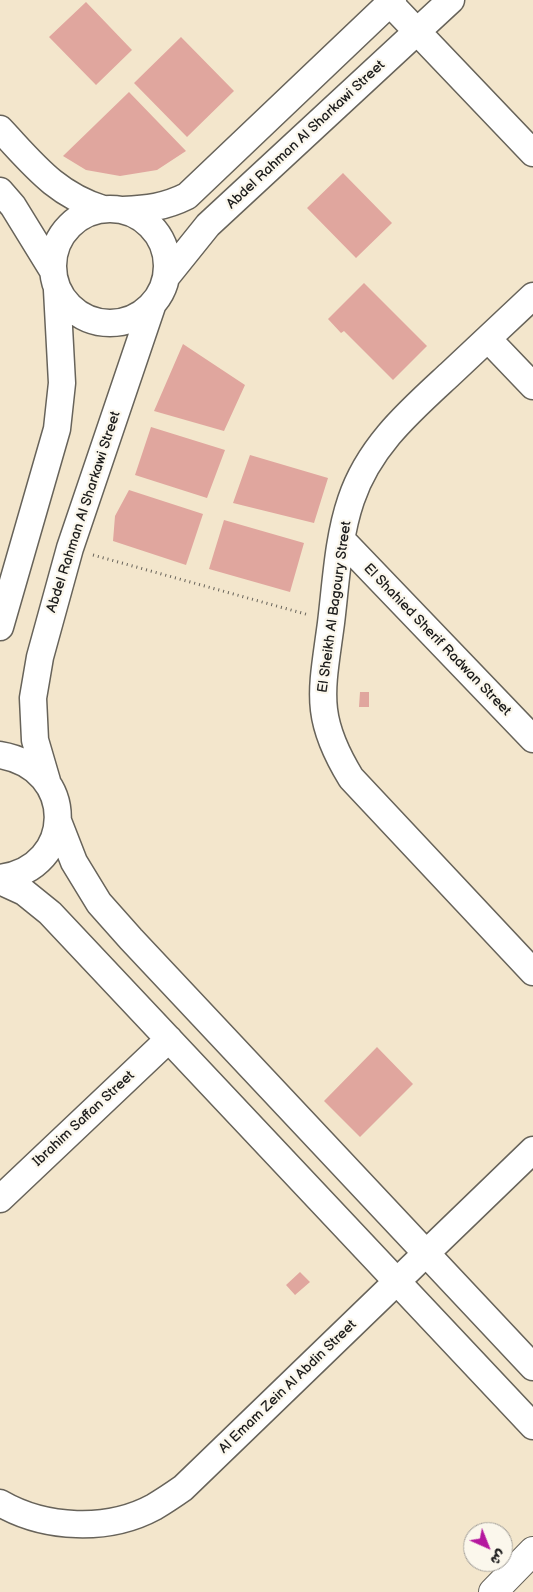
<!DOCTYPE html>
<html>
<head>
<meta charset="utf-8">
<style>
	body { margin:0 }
	#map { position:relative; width:533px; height:1592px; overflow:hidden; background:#f3e6cc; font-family:"Balsamiq Sans","Playpen Sans Arabic",sans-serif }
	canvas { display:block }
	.north { position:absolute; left:463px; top:1522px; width:50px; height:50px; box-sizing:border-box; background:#fbf7ec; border:1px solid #a29f99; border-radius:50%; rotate:136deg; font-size:14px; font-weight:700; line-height:20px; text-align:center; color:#1c1c1c }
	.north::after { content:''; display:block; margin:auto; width:18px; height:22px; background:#b5179e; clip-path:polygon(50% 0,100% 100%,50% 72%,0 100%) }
</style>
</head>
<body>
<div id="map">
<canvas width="533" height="1592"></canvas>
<div class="north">ش</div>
</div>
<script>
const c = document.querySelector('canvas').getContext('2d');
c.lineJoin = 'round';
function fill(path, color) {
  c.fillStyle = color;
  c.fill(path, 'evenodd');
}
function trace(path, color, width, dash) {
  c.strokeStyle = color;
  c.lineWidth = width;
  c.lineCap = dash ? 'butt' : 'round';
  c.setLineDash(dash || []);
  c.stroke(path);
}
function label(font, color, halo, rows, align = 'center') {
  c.font = font + ' "Balsamiq Sans",sans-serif';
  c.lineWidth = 4.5;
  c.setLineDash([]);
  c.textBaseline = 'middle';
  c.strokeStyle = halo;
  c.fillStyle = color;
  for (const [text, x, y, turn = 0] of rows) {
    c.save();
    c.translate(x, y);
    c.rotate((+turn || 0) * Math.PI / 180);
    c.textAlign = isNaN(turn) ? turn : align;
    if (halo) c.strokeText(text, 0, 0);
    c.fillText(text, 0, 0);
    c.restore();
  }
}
const building = new Path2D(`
	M86 2 132 50 96 85 49 37Z
	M181 37 234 91 187 137 134 83Z
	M129 92 186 151 157 170 120 176 86 170 63 156Z
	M343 173 392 223 356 258 307 208Z
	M364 283 427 346 393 380 344 331 341 333 328 319Z
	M183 344 245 385 224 431 154 411Z
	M151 427 225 450 207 498 135 475Z
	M250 455 328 478 314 523 233 503Z
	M129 490 203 514 186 565 113 541 115 516Z
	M224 520 304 543 290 592 209 569Z
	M360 692H369V707H359Z
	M377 1047 413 1084 360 1137 324 1101Z
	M300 1272 310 1282 295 1295 286 1285Z`);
const path = new Path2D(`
	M93 555 309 615`);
const minor = new Path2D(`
	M387 0 533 153
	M0 129C33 164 55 194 103 209
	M0 191 13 206 53 271
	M53 266a57 57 0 1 1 114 0a57 57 0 1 1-114 0Z
	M123 210C147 209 165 207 187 196L393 0
	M167 276 208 225 451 0
	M533 296C505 322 478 348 450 374 410 411 369 446 351 500 338 538 336 582 331 623 322 691 313 716 351 778L533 972
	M488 339 533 386
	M342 540 533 739
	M0 627 57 429 62 383 57 290
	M0 755C78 768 76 868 0 878
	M47 781 35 740 33 698 40 657 70 548 152 306
	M58 821 74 862 99 903 131 939 533 1367
	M0 881 24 892 50 913 533 1426
	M0 1199 169 1039
	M0 1503C45 1529 108 1532 154 1507 164 1501 173 1495 183 1488L533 1150`);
const tertiary = new Path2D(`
	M493 1592 533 1551`);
const streetNames = [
	["Abdel Rahman Al Sharkawi Street",306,135,-43],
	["Abdel Rahman Al Sharkawi Street",84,512,-72],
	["El Sheikh Al Bagoury Street",335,607,-82],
	["El Shahied Sherif Radwan Street",437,640,46],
	["Ibrahim Saffan Street",84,1119,-43],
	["Al Emam Zein Al Abdin Street",288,1387,-44]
];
fill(building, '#e0a69e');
trace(minor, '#67635a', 29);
trace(tertiary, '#67635a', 30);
trace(path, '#67635a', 3, [1, 4]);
trace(minor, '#fff', 26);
trace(tertiary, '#fff', 28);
label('14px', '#1c1c1c', '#fbf7ec', streetNames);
</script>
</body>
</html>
